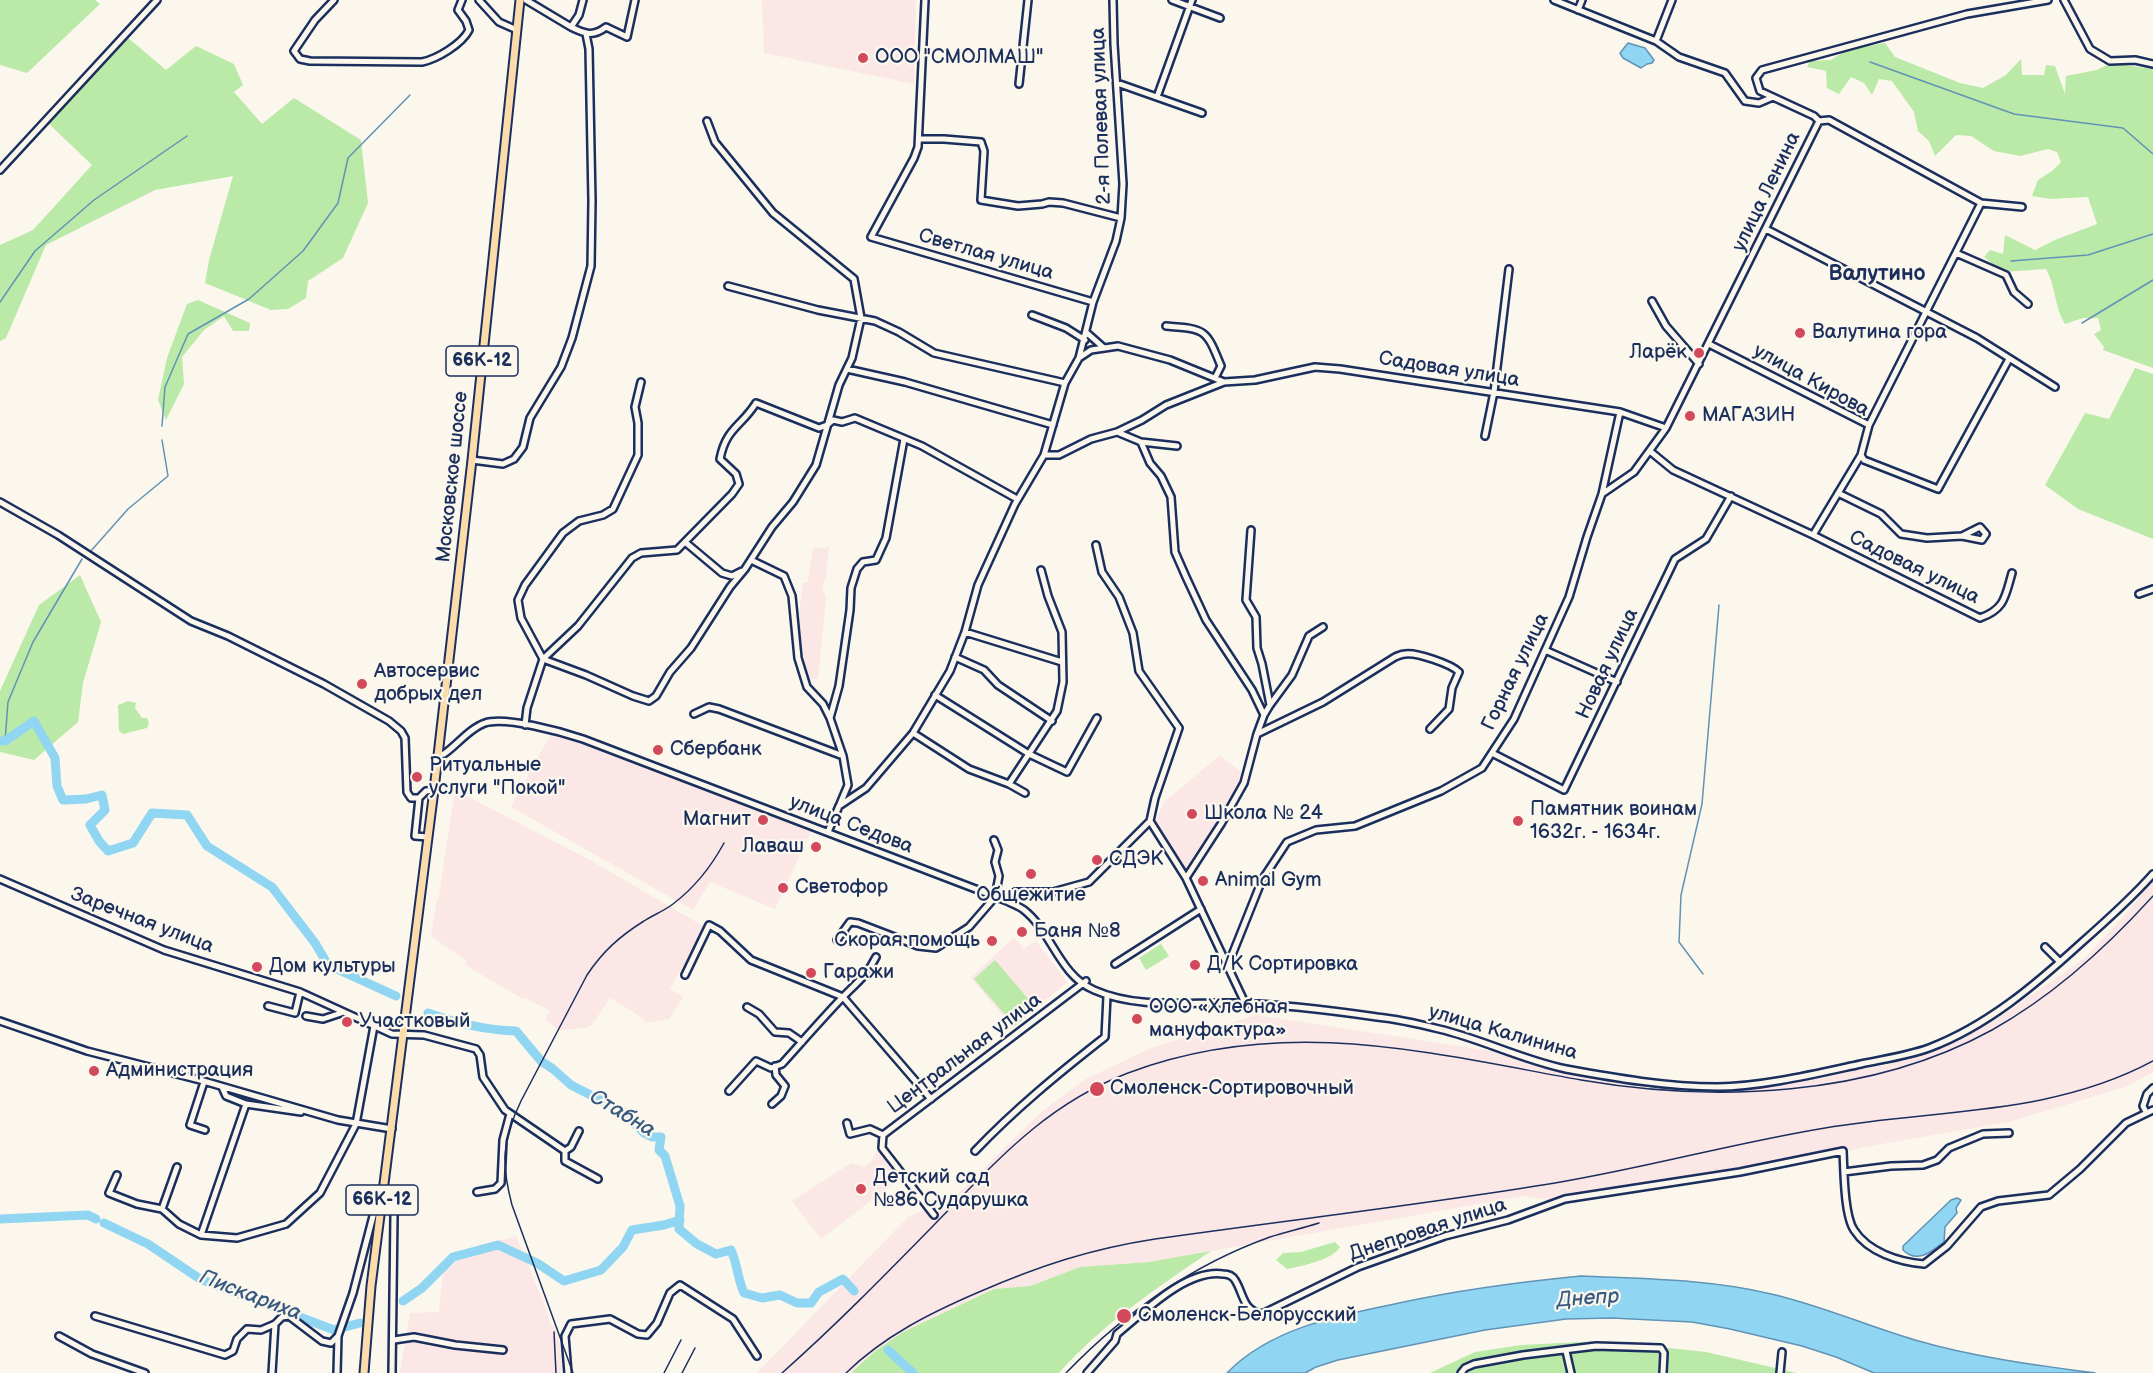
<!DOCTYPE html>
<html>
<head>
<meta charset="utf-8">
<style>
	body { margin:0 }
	canvas { display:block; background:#fbf7ec }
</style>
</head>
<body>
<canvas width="2153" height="1373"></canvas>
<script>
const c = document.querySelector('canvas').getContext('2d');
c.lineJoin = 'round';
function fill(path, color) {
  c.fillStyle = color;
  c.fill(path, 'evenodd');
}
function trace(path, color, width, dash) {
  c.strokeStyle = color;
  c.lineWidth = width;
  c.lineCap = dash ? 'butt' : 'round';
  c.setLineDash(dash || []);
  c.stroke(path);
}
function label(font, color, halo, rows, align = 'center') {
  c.font = font + ' "Balsamiq Sans",sans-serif';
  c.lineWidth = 4.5;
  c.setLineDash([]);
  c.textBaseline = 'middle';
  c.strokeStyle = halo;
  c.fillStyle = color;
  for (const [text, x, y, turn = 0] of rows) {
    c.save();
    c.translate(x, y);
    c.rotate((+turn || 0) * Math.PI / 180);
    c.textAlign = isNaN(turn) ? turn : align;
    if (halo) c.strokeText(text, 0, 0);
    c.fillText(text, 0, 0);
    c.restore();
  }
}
const built = new Path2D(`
	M762 0H916L914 84 764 53Z
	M829 545 826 577 822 587 826 598 818 679H801L794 649 803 583 808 582 813 547 825 549Z
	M552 732 811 831 775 909 710 882 693 910 511 807Z
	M1220 755 1242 773V783L1215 829 1185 872 1155 825 1163 803Z
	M455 790 588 859 705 927 670 989 683 997 669 1019 646 1023 638 1015 610 998 592 1025 585 1028 560 1030 545 1020 550 1011 524 997 523 999 465 965 467 961 431 936 437 900 438 899 439 896H444L439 895Z
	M2153 880V1072L2125 1087 2009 1122 1864 1147 1757 1174 1566 1203 1524 1196 1149 1262 1080 1267 1030 1286 994 1289 903 1332 874 1352 851 1373H757L909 1216 938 1205 959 1193 1040 1113 1086 1079 1151 1048 1256 1015 1498 1052 1549 1069 1564 1071 1718 1088 1757 1086 1887 1065 1938 1048 1998 1018 2085 958 2127 913Z
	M1014 937 1024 949 1036 941 1067 982 1013 1028 971 978Z
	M878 1151 899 1179 821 1239 792 1201 851 1163 864 1167 873 1160 874 1155Z
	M516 1236 547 1311 551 1326H555L561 1348 562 1373H400L410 1313 439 1312 443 1272 476 1246Z`);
const green = new Path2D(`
	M0 0H95L100 4 27 73 0 65Z
	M126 36 166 70 196 46 234 64 243 85 234 92 262 124 294 98 361 140 368 203 343 258 308 281 306 298 288 309 271 310 205 283 209 260 233 176 155 190 46 245 6 338 0 341V245L33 230 92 165 47 122Z
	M1885 43 1895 57 1960 83 1983 88 2006 75 2021 59 2022 75H2044L2046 65 2055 66 2065 94 2066 76 2097 70 2111 63 2153 69V368L2103 350 2104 347 2094 334 2101 330 2098 318H2083L2065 324C2054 307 2056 286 2046 269L2003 272 1984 257 1990 250 2003 254 2005 235 2035 250 2055 240 2097 224 2088 197 2051 199 2032 196 2038 180 2052 171 2061 162 2057 152 2048 149 2020 156 1994 151 1971 136 1956 135 1935 156 1929 141 1918 131 1914 112 1892 81 1879 79 1872 95 1864 83 1851 77 1839 94 1827 88 1826 71 1807 67 1810 61 1831 60 1847 50Z
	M198 300 250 323 249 331H233L224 316 204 330 182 357 184 384 166 420 158 400 167 358 187 304Z
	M2135 368 2153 374V539L2078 509 2045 485 2085 413 2109 419Z
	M80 575 101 622 83 683 78 722 34 760 0 752V691L39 605Z
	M128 701 136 703 135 708 142 718H147L149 723 147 728 123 734 119 731 118 705Z
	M1161 944 1169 956 1146 970 1139 958Z
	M995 960 1036 1008 1015 1026 974 979Z
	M1335 1242 1340 1247C1333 1260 1301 1266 1287 1269L1276 1260 1283 1253 1301 1252Z
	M1211 1251C1157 1288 1102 1324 1059 1373H851L874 1352 903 1332 994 1289 1030 1286 1080 1267 1149 1262Z
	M1602 1341 1706 1352 1797 1373H1430L1475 1352 1521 1345Z`);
const water = new Path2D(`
	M1628 43 1645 48 1654 60 1652 63 1647 64 1641 68 1623 58 1620 53Z
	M1957 1198 1961 1200 1956 1208 1957 1213 1945 1227 1944 1242C1931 1252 1917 1264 1903 1250V1246L1951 1200Z
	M1581 1276C1644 1279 1709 1279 1771 1294 1820 1305 1867 1326 1915 1340 1973 1357 2035 1365 2095 1373H1874L1836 1357 1802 1346 1730 1329 1692 1322 1612 1318 1566 1319 1485 1330 1338 1360 1316 1367 1305 1373H1227C1270 1328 1340 1315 1399 1303 1459 1290 1519 1282 1581 1276Z`);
const stream = new Path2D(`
	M1870 62 2014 114 2123 128 2153 154
	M2011 261 2088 255 2153 234
	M0 302 35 251 94 200 187 136
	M2082 323 2153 280
	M162 426 165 387 188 334 249 299 303 251 338 203 348 158 410 95
	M90 552 128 509 168 476 162 440
	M5 741 8 702 33 642 82 559
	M1703 974 1679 942 1681 895 1702 804 1719 605`);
const river = new Path2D(`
	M0 741H5L34 721 55 758 57 786 63 800 86 799 102 795 105 810 90 825 99 841 108 851 133 843 152 813 187 815 207 846 272 887 315 943 328 965 396 996
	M428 1013C456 1023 485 1030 516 1031L541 1061 553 1069 571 1085 622 1111 644 1133 652 1137H661L659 1150 665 1156 680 1206 679 1229 697 1244 716 1254 731 1250C738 1266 737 1277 744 1293L762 1298 780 1295 797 1303H811L819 1292 843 1279 854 1291
	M0 1219 88 1215 96 1219
	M104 1223 148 1244 200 1279 334 1330 336 1329
	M403 1301 422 1288 453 1257 498 1245 537 1263 564 1281 601 1270 623 1247 632 1230 664 1225 680 1220
	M345 1327 360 1323
	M888 1350 913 1373`);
const minor = new Path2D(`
	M334 0 315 20 294 51 300 59 310 61 422 62C437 59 462 44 469 30L466 21 458 10 462 0
	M479 0 499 22 517 30
	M526 0 571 27 579 15 583 0
	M925 0 918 147 914 158 871 237 1093 302
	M1172 0 1220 18
	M1554 0 1656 41 1679 57 1725 73 1745 101 1759 103 1773 97
	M2064 0 2090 49 2110 61 2135 60 2153 64
	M1578 10 1582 0
	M571 27C585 34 593 37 606 27L627 37 635 0
	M1656 41 1672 0
	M1117 83 1202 113
	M1019 84 1028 0
	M1157 97 1192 0
	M1819 121 1814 116 1760 91 1756 78 1762 70 1967 14 2048 0
	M1819 121 1829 120 1981 203 2022 207
	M919 139H944L981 142 984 151 981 200 1018 206 1042 204 1049 202 1063 203 1121 218
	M0 170 157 0
	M1766 229 1977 338 2055 387
	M1956 253 2006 275 2014 292 2028 304
	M728 286 818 310 875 321 899 332 934 353 1065 383
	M1652 301 1666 326 1699 364
	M1032 315 1066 328 1085 340
	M1166 326C1206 329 1206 329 1221 366L1215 378
	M1087 333 1104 348
	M1709 344 1869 425
	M1079 358 1091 350 1118 346 1170 360 1224 382
	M847 369 905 382 1053 425
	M641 382 635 407 638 423V455L613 509 603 515 579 521 563 533 525 585 518 600 521 618 543 659 586 675 633 696 649 701 656 696 670 672 691 648 730 587 745 569 772 527 793 502 816 465 839 385 852 358 861 318 854 279 773 213 715 142 707 121
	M1117 432 1141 442 1150 463 1161 476 1171 497 1175 552 1186 577 1206 620 1252 690 1264 715 1257 734
	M1485 436 1494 392 1509 269
	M1141 442 1177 446
	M1651 452 1673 470 1813 535 1980 618C2005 609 2005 597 2012 573
	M1044 455H1059L1091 439 1117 432 1142 420 1166 405 1224 382 1255 380 1315 367 1340 369 1620 412 1666 428
	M1861 455 1864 460 1938 489 2009 359
	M472 460 503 464 514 459 523 447 530 418 561 367 572 338 591 266 592 201 589 49 586 34
	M1838 493 1881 514 1901 534 1927 538 1962 536 1982 540 1986 534 1980 527 1962 536
	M1602 494 1634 472 1666 428 1819 121
	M0 502 58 535 191 621 228 636 324 684 389 721 401 731 405 738 407 792 411 798H419L415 836 428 837
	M1251 530 1246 600 1256 617 1257 648 1262 664 1270 705 1264 715
	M1813 535 1861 455 1869 425 1981 203
	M685 542 722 573 732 576 742 571
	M751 560 784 576 792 596 798 658 807 687 823 704 830 718
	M2139 594 2153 589
	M965 632 1062 662
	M1545 650 1617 682
	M955 657 984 670 998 685 1052 721
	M935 695 1029 754 1067 772 1097 718
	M1270 705 1292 675 1309 636 1323 627
	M694 714 709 707 719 709 843 756
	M525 725 527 708 543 659 578 626 632 558 641 553 677 550 732 494 739 484 736 474 720 459C726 428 741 427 756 403L819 428 827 425 833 420 842 422 855 418 922 446 1017 499
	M913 733 969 769 1009 784 1025 793
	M1492 753 1564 790 1675 559 1706 539 1731 496
	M438 755 444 754C457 745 470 728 485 723 505 716 562 732 583 739L1007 901C1012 904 1019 906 1024 910 1052 932 1059 975 1094 990 1137 1009 1186 1002 1232 1003 1280 1004 1329 1010 1377 1017 1397 1019 1419 1024 1439 1029 1482 1039 1522 1060 1566 1069 1615 1078 1668 1087 1717 1087 1761 1087 1819 1073 1861 1064 1884 1059 1907 1056 1929 1048 1987 1026 2035 985 2080 944 2105 922 2131 899 2153 874
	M1009 784 1057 711 1063 682 1062 632 1048 596 1041 570
	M419 798 426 791 434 790
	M840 804 848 785 843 756 830 718 839 686 850 610 851 588 857 569 863 562 876 560 886 538 904 439
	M1150 821 1186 878
	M828 832 839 806 866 788 913 733 950 671 965 632 978 585 1015 504 1044 455 1065 383 1079 358 1093 302 1116 241 1121 218 1123 184 1114 44 1113 0
	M0 879 164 950 300 992 392 1034 424 1035 476 1049 480 1055 483 1077 505 1110 565 1151V1161L598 1179
	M1007 901 1015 892H1053L1089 882 1150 821 1155 798 1179 728 1139 671 1133 633 1119 597 1102 572 1096 545
	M837 940 850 922 858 923 918 946 936 948 969 927 995 897 999 876 995 862 998 850 994 840
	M2045 947 2060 962
	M1115 964 1201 909
	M1228 965 1262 880 1287 842 1316 830 1355 826 1441 791 1482 768 1514 719 1569 597 1587 537 1602 494 1620 412
	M685 975 709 925 720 931 751 960 843 997 931 1099
	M1245 1003 1186 878 1221 824 1244 783 1257 734 1323 702 1395 657C1398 656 1401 654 1405 654 1416 652 1451 664 1459 672L1452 688 1449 709 1430 729
	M268 1006 295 1013 300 992
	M747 1007 759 1014 775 1032 789 1033 802 1042
	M306 1016 323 1019 344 1012
	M0 1021 87 1051 200 1080 338 1120 392 1129
	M204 1082 190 1125 205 1130
	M222 1087 226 1096 246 1104 301 1112
	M729 1091 756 1061 771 1068 782 1064C801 1043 820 1021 840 1000 854 985 867 976 876 957
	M772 1104 781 1096 785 1086 776 1075 775 1066
	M2146 1112 2143 1106 2147 1094 2153 1088
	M847 1123 850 1134 870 1129 883 1135
	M883 1135 1086 981
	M883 1135 882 1148 934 1215
	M565 1151 571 1147 579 1131
	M975 1151C1015 1109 1059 1073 1105 1037L1107 996
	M1844 1172 1891 1166 1923 1165 1937 1160 1949 1148 1983 1134 2009 1133
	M117 1175 109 1193 137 1204 162 1209 179 1224 201 1235 237 1238 286 1224 320 1193 356 1124 374 1026
	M477 1192 495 1189 501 1183 503 1140 510 1114
	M162 1209 177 1167
	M201 1235 246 1104
	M95 1316 225 1355 233 1351 237 1339 247 1329 261 1330 275 1324
	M59 1336 92 1354 145 1373
	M394 1340 414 1337 455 1345 503 1350
	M1566 1351 1571 1373
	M272 1373 275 1324 282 1317 289 1316 322 1341 331 1343 338 1336
	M337 1373 338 1336 353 1293 373 1216 380 1200 389 1201 393 1206 394 1215 392 1373
	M568 1373 565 1336 571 1324 610 1319 638 1334 647 1335 657 1323 670 1293 680 1285 733 1319 757 1356
	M1087 1373 1115 1341 1117 1334C1144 1312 1186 1269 1223 1274 1228 1274 1232 1275 1235 1280 1244 1294 1242 1310 1262 1314L1358 1267 1445 1236 1508 1220 1565 1199 1740 1172 1843 1151C1844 1170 1844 1215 1854 1230 1868 1252 1899 1262 1924 1264L1947 1246 1981 1207 1998 1201 2049 1195 2080 1169 2126 1123 2153 1110
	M1461 1373 1465 1368 1474 1364 1523 1355 1596 1346 1661 1348 1664 1353 1663 1373
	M1780 1373 1782 1352`);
const major = new Path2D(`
	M364 1373 371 1286 434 790 472 460 520 0`);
const rail = new Path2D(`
	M554 1332 556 1373
	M573 1373 512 1205C501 1164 502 1140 521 1101L587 975C603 951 620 936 644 921 653 915 664 911 673 904 694 888 711 867 724 843
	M664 1373 681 1340
	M682 1373 695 1348
	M782 1373C835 1326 884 1276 933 1226 994 1164 1044 1105 1128 1073 1283 1015 1425 1052 1581 1080 1715 1103 1870 1097 1992 1030 2053 996 2106 948 2153 896
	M846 1373C884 1336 930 1313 979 1292 1039 1266 1090 1249 1155 1239 1288 1220 1422 1205 1555 1183 1645 1168 1734 1143 1825 1128 1936 1109 2051 1116 2153 1061
	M1066 1373C1123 1314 1192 1265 1270 1237 1286 1232 1303 1228 1319 1223`);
const markers = [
	[863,58,6,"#d1495b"],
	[1800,333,6,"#d1495b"],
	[1699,353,6,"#d1495b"],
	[1690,416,6,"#d1495b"],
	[362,684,6,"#d1495b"],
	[658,750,6,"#d1495b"],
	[417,777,6,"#d1495b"],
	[1192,814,6,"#d1495b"],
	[763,820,6,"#d1495b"],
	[1518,821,6,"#d1495b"],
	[816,847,6,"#d1495b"],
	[1097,860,6,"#d1495b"],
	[1031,874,6,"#d1495b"],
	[1203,881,6,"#d1495b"],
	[783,888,6,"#d1495b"],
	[1022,932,6,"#d1495b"],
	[992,941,6,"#d1495b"],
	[1195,965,6,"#d1495b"],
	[257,967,6,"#d1495b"],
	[811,973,6,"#d1495b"],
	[1137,1019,6,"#d1495b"],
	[347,1022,6,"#d1495b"],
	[94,1071,6,"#d1495b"],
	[1097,1089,8,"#d1495b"],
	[861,1189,6,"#d1495b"],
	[1124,1316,8,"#d1495b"]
];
const shields = [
	[482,361,72],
	[382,1200,72]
];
const shieldNames = [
	["66К-12",482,361],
	["66К-12",382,1200]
];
const poiNames = [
	["ООО \"СМОЛМАШ\"",875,58],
	["Валутина гора",1812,333],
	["Ларёк",1687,353,"right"],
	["МАГАЗИН",1702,416],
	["Автосервис",374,672],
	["добрых дел",374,695],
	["Сбербанк",670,750],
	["Ритуальные",429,766],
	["услуги \"Покой\"",429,789],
	["Памятник воинам",1530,810],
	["1632г. - 1634г.",1530,833],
	["Школа № 24",1204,814],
	["Магнит",751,820,"right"],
	["Лаваш",804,847,"right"],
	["СДЭК",1109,860],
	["Animal Gym",1215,881],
	["Светофор",795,888],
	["Общежитие",1031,896,"center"],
	["Баня №8",1034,932],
	["Скорая помощь",980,941,"right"],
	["Д/К Сортировка",1207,965],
	["Дом культуры",269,967],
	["Гаражи",823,973],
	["ООО «Хлебная",1149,1008],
	["мануфактура»",1149,1031],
	["Участковый",359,1022],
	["Администрация",106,1071],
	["Смоленск-Сортировочный",1110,1089],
	["Детский сад",873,1178],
	["№86 Сударушка",873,1201],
	["Смоленск-Белорусский",1138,1316]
];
const streetNames = [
	["2-я Полевая улица",1102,116,-92],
	["улица Ленина",1767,192,-64],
	["Светлая улица",986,255,16],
	["Садовая улица",1449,370,9],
	["улица Кирова",1811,381,29],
	["Московское шоссе",453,477,-84],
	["Садовая улица",1914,568,26],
	["Новая улица",1608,664,-65],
	["Горная улица",1516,672,-64],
	["улица Седова",851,825,21],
	["Заречная улица",142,921,21],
	["улица Калинина",1503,1033,16],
	["Центральная улица",965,1054,-37],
	["Днепровая улица",1428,1230,-18]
];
const waterNames = [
	["Стабна",622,1114,31],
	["Пискариха",250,1296,21],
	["Днепр",1588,1299,-4]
];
const quarterNames = [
	["Валутино",1877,274]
];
fill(built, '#fbe7e6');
fill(green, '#bbe9a8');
fill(water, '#90d6f2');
trace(water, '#6193b7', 1.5);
trace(stream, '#6193b7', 1.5);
trace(river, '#90d6f2', 9);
trace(minor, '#1b2f5e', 10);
trace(major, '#1b2f5e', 11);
trace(minor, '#fbf7ec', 5);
trace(major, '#fddcac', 7);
trace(rail, '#1b2f5e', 1.5);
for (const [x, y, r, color] of markers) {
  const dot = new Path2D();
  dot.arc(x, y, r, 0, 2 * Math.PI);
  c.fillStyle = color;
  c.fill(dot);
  trace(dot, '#fbf7ec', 2);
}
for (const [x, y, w] of shields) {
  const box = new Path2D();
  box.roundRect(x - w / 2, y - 15, w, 30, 4.5);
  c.fillStyle = '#fbf7ec';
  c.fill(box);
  trace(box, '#1b2f5e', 1.5);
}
label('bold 18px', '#1b2f5e', null, shieldNames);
label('20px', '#1b2f5e', '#fbf7ec', poiNames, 'left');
label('20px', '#1b2f5e', '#fbf7ec', streetNames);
label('italic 21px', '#385983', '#fbf7ec', waterNames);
label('bold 22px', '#1b2f5e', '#fbf7ec', quarterNames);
</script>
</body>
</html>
